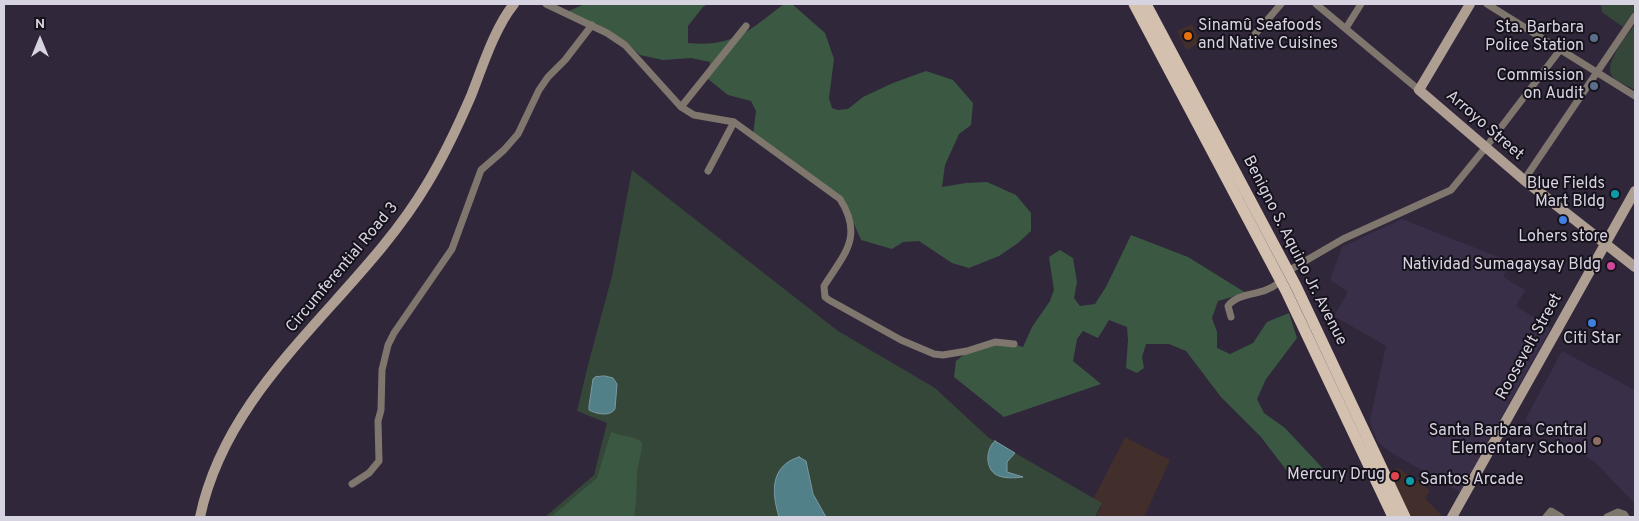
<!DOCTYPE html>
<html>
<head>
<meta charset="utf-8">
<style>
	body { margin:0 }
	#map { position:relative; width:1639px; height:521px; overflow:hidden; background:#30273b; font-family:Overpass,sans-serif }
	canvas { display:block }
	.frame { position:absolute; inset:0; border:5px solid #d8d3e0; pointer-events:none }
	.north { position:absolute; left:15px; top:15px; width:50px; height:50px; -webkit-text-stroke:4px #16121b; paint-order:stroke; rotate:0deg; font-size:14px; font-weight:700; line-height:20px; text-align:center; color:#d8d3e0 }
	.north::after { content:''; display:block; margin:auto; width:18px; height:22px; background:#d8d3e0; clip-path:polygon(50% 0,100% 100%,50% 72%,0 100%) }
</style>
</head>
<body>
<div id="map">
<canvas width="1639" height="521"></canvas>
<div class="frame"></div>
<div class="north">N</div>
</div>
<script>
const c = document.querySelector('canvas').getContext('2d');
c.lineJoin = 'round';
function fill(path, color) {
  c.fillStyle = color;
  c.fill(path, 'evenodd');
}
function trace(path, color, width, dash) {
  c.strokeStyle = color;
  c.lineWidth = width;
  c.lineCap = dash ? 'butt' : 'round';
  c.setLineDash(dash || []);
  c.stroke(path);
}
function label(font, color, halo, rows, align = 'center') {
  c.font = font + ' Overpass,sans-serif';
  c.lineWidth = 4;
  c.setLineDash([]);
  c.textBaseline = 'middle';
  c.strokeStyle = halo;
  c.fillStyle = color;
  for (const [text, x, y, turn = 0] of rows) {
    c.save();
    c.translate(x, y);
    c.rotate((+turn || 0) * Math.PI / 180);
    c.textAlign = isNaN(turn) ? turn : align;
    if (halo) c.strokeText(text, 0, 0);
    c.fillText(text, 0, 0);
    c.restore();
  }
}
const commercial = new Path2D(`
	M1192 24 1201 43 1186 50 1177 31Z
	M1125 437 1170 460 1144 517H1096L1102 505 1093 500Z
	M1398 468 1430 490 1425 498 1443 517H1410L1388 472Z`);
const built = new Path2D(`
	M1402 219 1511 262 1503 277 1525 290 1516 306 1551 328 1460 492 1390 452 1378 442 1372 429 1370 420 1386 346 1334 316 1348 292 1330 280 1342 247Z
	M1562 351 1635 390V504L1595 462 1525 420Z`);
const green = new Path2D(`
	M1601 4H1635V10L1623 27 1602 12Z
	M1635 24V90C1629 86 1616 82 1612 76 1603 63 1628 35 1635 24Z
	M632 170 838 331 935 388 989 438 1102 503 1095 517H545L594 475 607 423 577 411 588 365 612 276Z`);
const forest = new Path2D(`
	M585 4H707L703 7 688 26V43C733 48 751 29 784 4H792L825 33 834 59 829 98 832 108 838 110 848 109 863 97 893 83 926 71 953 80 973 103 971 125 959 134 945 165 942 187 966 183 987 182 1016 195 1031 213V231L1018 243 999 256 969 268 952 263 919 241 903 242 892 249 861 240 844 201 753 136 756 111 751 101 728 95 708 79 710 62 691 58 663 60 640 55 625 41 564 13Z
	M1131 235 1188 257 1246 293 1218 301 1212 318 1217 332V348L1230 354 1253 343 1267 322 1289 313 1297 338 1266 379 1257 399 1264 413 1285 428 1329 475H1290L1261 437 1221 397 1186 351 1169 344H1146L1142 357 1144 368 1137 373 1126 368 1128 340 1127 327 1109 320 1098 338 1083 331 1077 339 1073 361 1101 384 1004 417 954 377 956 361 972 348 1000 340 1023 347 1032 327 1050 301 1054 290 1049 257 1060 250 1073 258 1077 282 1074 298 1080 306 1095 304 1106 287Z
	M611 432C622 437 632 435 642 442 642 453 638 463 637 473 636 488 637 502 634 517H551L597 478Z`);
const water = new Path2D(`
	M605 376 613 378 617 384 615 409C610 417 596 414 589 410V406L593 379 595 377Z
	M995 441 1015 453 1007 462V472L1023 477C1015 478 1002 479 995 474 985 467 986 448 995 441Z
	M799 457 806 461 813 494 826 517H779C772 494 769 466 799 457Z`);
const street = new Path2D(`
	M546 4 607 33 625 45 681 107 694 115 734 122 840 199C864 237 844 254 824 286L825 297 829 300 901 340 934 354 943 355 967 351 995 342 1014 344
	M1316 4 1419 90
	M1487 4 1635 96
	M1346 28 1361 4
	M1250 40 1281 4
	M681 107 746 26
	M708 171 734 122
	M1524 180 1635 16
	M1288 271 1343 239 1451 190 1486 147 1560 50
	M1231 317 1228 306C1237 294 1254 295 1266 290 1271 288 1276 285 1280 282
	M352 484 369 473 379 461 378 421 381 410 382 370 388 345 394 333 452 249 481 170 504 150 518 134 539 90 548 77 565 60 592 25
	M1546 517 1551 511 1561 517
	M1607 517 1618 512 1624 514 1626 517`);
const secondary = new Path2D(`
	M1470 4 1419 90 1524 180 1635 267
	M200 517C229 379 359 299 427 184 444 156 458 126 471 96 482 68 495 27 514 4
	M1452 517 1635 191`);
const primary = new Path2D(`
	M1134 4 1286 291 1393 517
	M1146 4 1296 286 1405 517`);
const markers = [
	[1188,36,5,"#e8710a"],
	[1594,38,5,"#5c6f8a"],
	[1594,86,5,"#5c6f8a"],
	[1615,194,5,"#0f9aa8"],
	[1563,220,5,"#3f7fe0"],
	[1611,266,5,"#d1479c"],
	[1592,323,5,"#3f7fe0"],
	[1597,441,5,"#8d6e63"],
	[1395,476,5,"#e0444e"],
	[1410,481,5,"#0f9aa8"]
];
const poiNames = [
	["Sinamû Seafoods",1198,27,"left"],
	["and Native Cuisines",1198,45,"left"],
	["Sta. Barbara",1584,29],
	["Police Station",1584,47],
	["Commission",1584,77],
	["on Audit",1584,95],
	["Blue Fields",1605,185],
	["Mart Bldg",1605,203],
	["Lohers store",1563,238,"center"],
	["Natividad Sumagaysay Bldg",1601,266],
	["Citi Star",1592,340,"center"],
	["Santa Barbara Central",1587,432],
	["Elementary School",1587,450],
	["Mercury Drug",1385,476],
	["Santos Arcade",1420,481,"left"]
];
const streetNames = [
	["Arroyo Street",1484,126,41],
	["Benigno S. Aquino Jr. Avenue",1294,251,63],
	["Circumferential Road 3",343,268,-50],
	["Roosevelt Street",1530,347,-61]
];
fill(commercial, '#422e2b');
fill(built, '#3a2f49');
fill(green, '#354739');
fill(forest, '#3b5942');
fill(water, '#518089');
trace(water, '#7a99a3', 1);
trace(street, '#7f766e', 7);
trace(secondary, '#ae9f92', 10);
trace(primary, '#d3c0af', 11);
for (const [x, y, r, color] of markers) {
  const dot = new Path2D();
  dot.arc(x, y, r, 0, 2 * Math.PI);
  c.fillStyle = color;
  c.fill(dot);
  trace(dot, '#16121b', 2);
}
label('16px', '#d8d3e0', '#16121b', poiNames, 'right');
label('16px', '#d8d3e0', '#16121b', streetNames);
</script>
</body>
</html>
